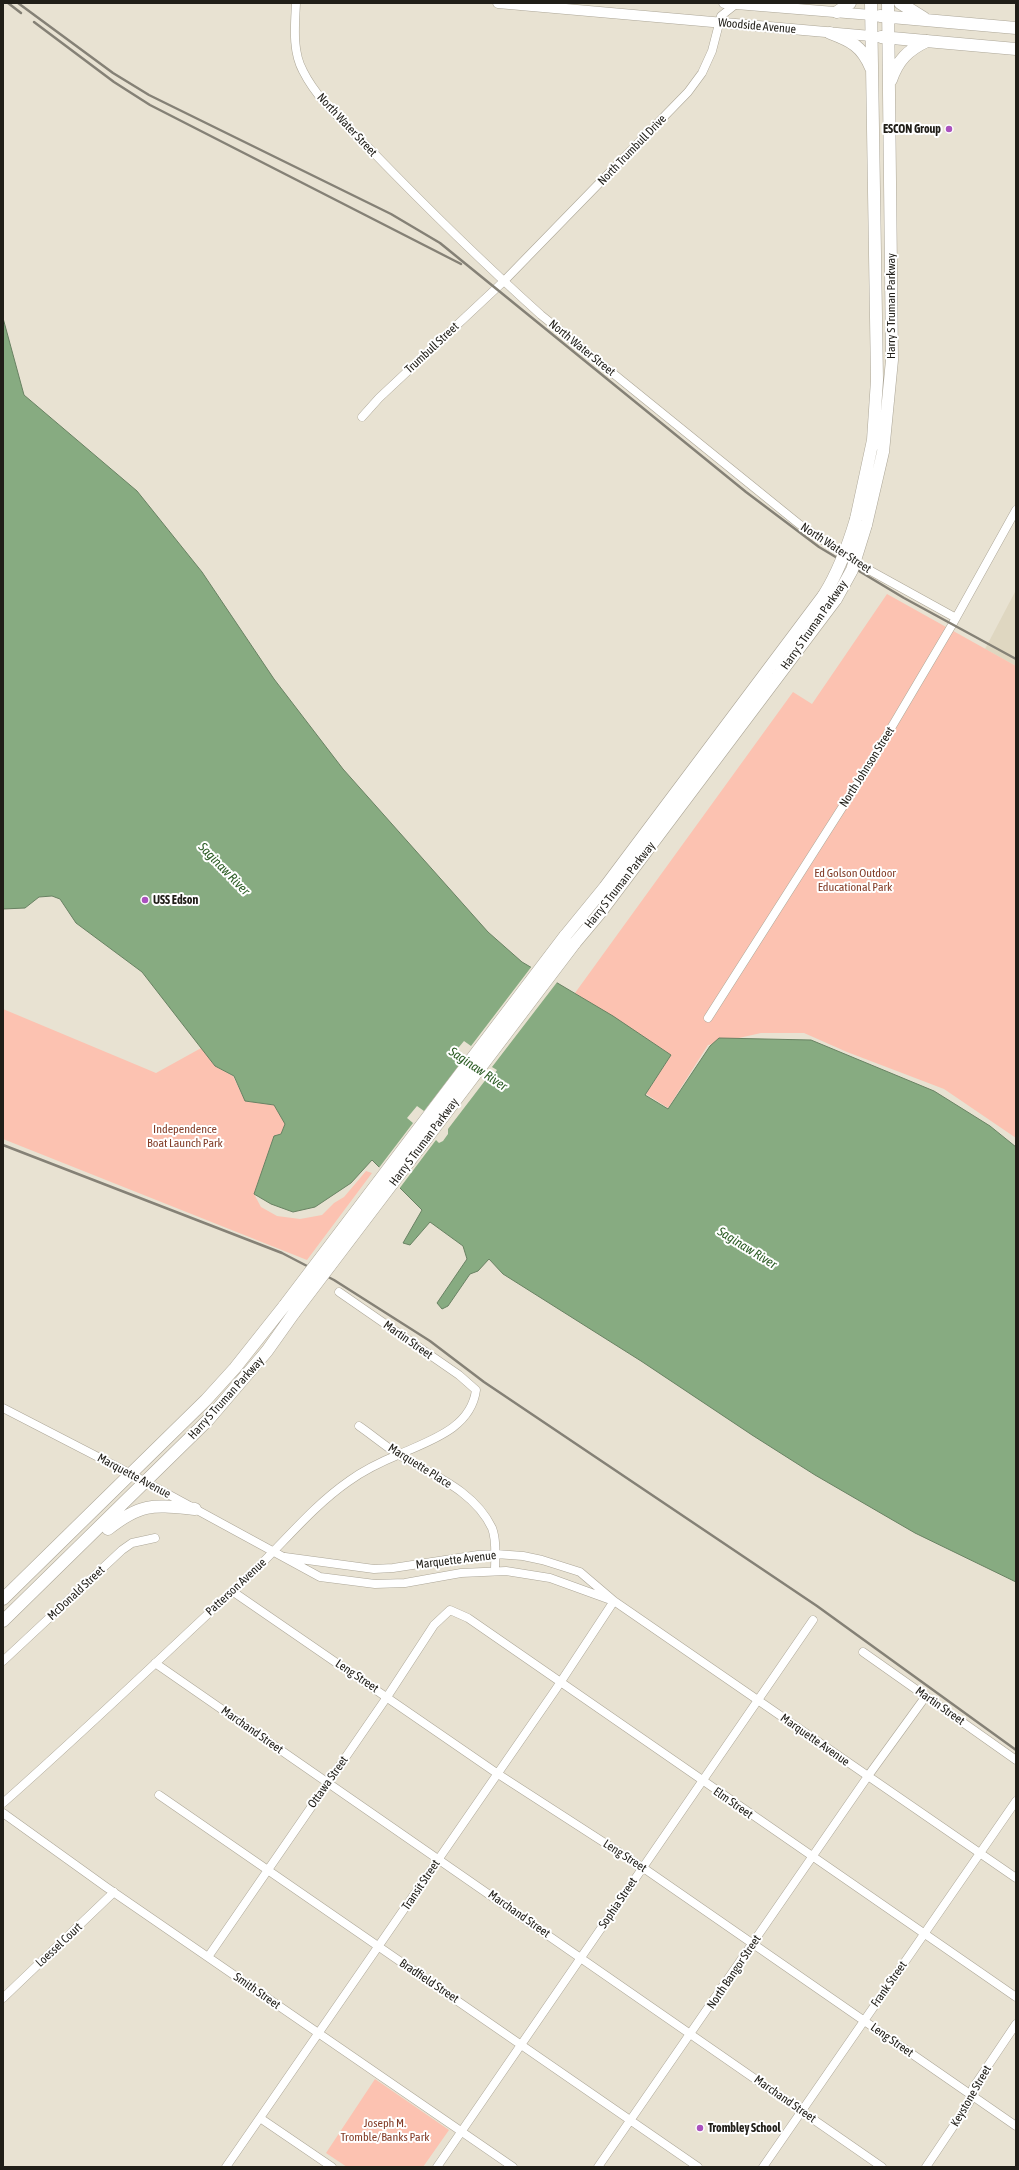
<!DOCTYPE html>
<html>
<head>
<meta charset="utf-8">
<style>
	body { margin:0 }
	#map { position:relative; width:1019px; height:2170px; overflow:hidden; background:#e8e2d2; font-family:"Asap Condensed",sans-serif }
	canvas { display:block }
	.frame { position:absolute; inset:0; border:4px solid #201e18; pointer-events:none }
</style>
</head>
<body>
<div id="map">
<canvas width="1019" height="2170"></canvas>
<div class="frame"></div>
</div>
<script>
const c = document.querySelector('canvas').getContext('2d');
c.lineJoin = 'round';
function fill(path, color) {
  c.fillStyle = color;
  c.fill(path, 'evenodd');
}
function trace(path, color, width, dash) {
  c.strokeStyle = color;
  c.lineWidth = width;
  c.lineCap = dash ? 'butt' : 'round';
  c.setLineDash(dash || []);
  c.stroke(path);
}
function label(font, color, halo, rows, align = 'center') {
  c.font = font + ' "Asap Condensed",sans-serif';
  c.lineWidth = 4;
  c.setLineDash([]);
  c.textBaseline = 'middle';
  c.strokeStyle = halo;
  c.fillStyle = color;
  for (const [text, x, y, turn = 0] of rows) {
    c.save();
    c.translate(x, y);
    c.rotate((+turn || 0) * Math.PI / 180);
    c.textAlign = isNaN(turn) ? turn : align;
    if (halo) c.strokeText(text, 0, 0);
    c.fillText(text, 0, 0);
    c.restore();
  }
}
const built = new Path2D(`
	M1016 590V666L985 649Z`);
const green = new Path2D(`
	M887 594 1016 666V1138L944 1089 847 1052 804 1033H761L708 1045 668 1108 646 1094 671 1055 575 993 793 692 812 704Z
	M3 1009 156 1073 203 1047 215 1066 233 1076 245 1101 274 1105 285 1124 281 1134 274 1136 254 1194 261 1207 277 1216 300 1219 322 1215 334 1203 344 1197 366 1171 372 1173 307 1260 3 1139Z
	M375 2079 449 2130 423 2167H347L326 2153Z`);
const water = new Path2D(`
	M3 318 24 395 137 491 202 572 274 679 343 769 488 932 522 962 613 1016 671 1055 645 1095 668 1109 710 1046 719 1038 811 1040 934 1091 990 1126 1016 1147V1582L915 1533 815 1475 752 1435 641 1361 503 1274 489 1259 478 1271 470 1274 448 1306 442 1309 437 1303 467 1259 463 1246 430 1222 410 1245 403 1243 422 1210 372 1160 351 1183 315 1207 293 1212 271 1204 254 1194 274 1136 281 1134 285 1124 274 1105 245 1101 234 1076 215 1066 142 972 76 923 60 899 52 896 39 897 25 908 3 909Z`);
const pier = new Path2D(`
	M532 966 558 981 492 1067 497 1070 492 1077 487 1078 448 1129V1134L443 1141 439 1143 436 1140 399 1189 378 1169 413 1123 407 1118 417 1106 424 1111 463 1060 454 1053 464 1041 471 1046Z`);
const minor = new Path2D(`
	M296 3C295 25 292 51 303 71 318 101 345 123 368 147 424 205 481 261 541 315L799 524 860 565 956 618
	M362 417 379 398 504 281 688 92 702 73 712 51 721 16 736 4
	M708 1018 868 767 952 625 1016 510
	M3 1408 131 1474 320 1577 375 1584 405 1583 461 1573 506 1571 550 1578 608 1599
	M359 1426C372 1435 385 1446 399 1455 432 1475 474 1490 492 1528 497 1541 495 1558 495 1571
	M285 1557 374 1569 393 1568 478 1555 496 1554 523 1556 542 1560 580 1572 614 1601 1016 1878
	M232 1591 498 1774 642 1867 1016 2126
	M863 1652 1016 1760
	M3 1661 122 1550 132 1543 155 1538
	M155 1663 882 2167
	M159 1795 698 2167
	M3 1803C88 1728 171 1648 254 1571 286 1540 313 1506 349 1481 364 1470 383 1461 400 1454 431 1440 471 1428 476 1390L459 1375 339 1292
	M3 1813 106 1887 513 2167
	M208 1957 387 1697 434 1625 450 1610 468 1618 1016 1997
	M3 1998 114 1892
	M260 2118 332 2167
	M226 2167 556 1689 614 1601
	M437 2167 813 1620
	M598 2167 868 1776 926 1696
	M763 2167 1016 1801
	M926 2167 969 2103 973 2088 1016 2024`);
const tertiary = new Path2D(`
	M498 3 871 36
	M724 3 871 15`);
const secondary = new Path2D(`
	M900 3 924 18
	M837 12 850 3
	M880 16 1016 28
	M830 33C851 41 862 46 871 68
	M881 37 1016 49
	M891 80C898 60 908 50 927 41
	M856 519 873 440 877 380 871 3
	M866 525 883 452 892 360 888 3
	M565 936 605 887 824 595
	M574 944 600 913 836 599
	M108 1529C142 1502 154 1505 195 1509
	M3 1599 206 1400 235 1368 285 1305
	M3 1621 208 1420 267 1351 294 1313`);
const rail = new Path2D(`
	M8 3 21 13
	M18 3 113 73 149 95 391 214 440 243 746 492 819 547 904 598 1016 659
	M34 22 114 82 150 105 461 264
	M3 1145 282 1253 334 1280 430 1341 484 1382 817 1606 1016 1750`);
const secondaryBridge = new Path2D(`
	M824 595C839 571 848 546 856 519
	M836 599 852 570 866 525
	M285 1305 565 936
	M294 1313 574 944`);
const markers = [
	[949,129,4,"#aa51be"],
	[145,900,4,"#aa51be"],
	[700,2128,4,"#aa51be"]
];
const streetNames = [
	["Woodside Avenue",757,26,5],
	["North Water Street",347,125,47],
	["North Trumbull Drive",632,150,-46],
	["Harry S Truman Parkway",891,306,-90],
	["Trumbull Street",432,348,-43],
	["North Water Street",582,348,39],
	["North Water Street",836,548,33],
	["Harry S Truman Parkway",814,625,-55],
	["North Johnson Street",867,767,-58],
	["Harry S Truman Parkway",620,885,-52],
	["Harry S Truman Parkway",424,1142,-53],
	["Martin Street",408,1340,35],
	["Harry S Truman Parkway",226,1398,-48],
	["Marquette Place",420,1466,32],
	["Marquette Avenue",134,1476,28],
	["Marquette Avenue",456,1560,-7],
	["Patterson Avenue",236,1587,-43],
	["McDonald Street",76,1593,-43],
	["Leng Street",357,1676,34],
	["Martin Street",940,1706,35],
	["Marchand Street",252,1730,35],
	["Marquette Avenue",815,1740,35],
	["Ottawa Street",328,1782,-55],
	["Elm Street",733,1803,35],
	["Leng Street",625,1856,33],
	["Transit Street",421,1885,-56],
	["Sophia Street",618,1903,-56],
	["Marchand Street",519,1914,35],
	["Loessel Court",59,1945,-43],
	["North Bangor Street",734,1972,-56],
	["Bradfield Street",429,1981,34],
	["Frank Street",889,1984,-55],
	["Smith Street",257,1991,35],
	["Leng Street",892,2040,35],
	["Keystone Street",971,2096,-60],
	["Marchand Street",785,2099,35]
];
const poiNames = [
	["ESCON Group",941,129,"right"],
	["USS Edson",153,900],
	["Trombley School",708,2128]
];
const parkNames = [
	["Ed Golson Outdoor",855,873],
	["Educational Park",855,887],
	["Independence",185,1129],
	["Boat Launch Park",185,1143],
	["Joseph M.",385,2123],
	["Tromble/Banks Park",385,2137]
];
const waterNames = [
	["Saginaw River",224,869,46],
	["Saginaw River",478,1069,34],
	["Saginaw River",747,1248,32]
];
fill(built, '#dfd7c1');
fill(green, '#fcc2b1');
fill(water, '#87ab81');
trace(water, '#688162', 1);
fill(pier, '#e8e2d2');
trace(minor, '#aca697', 9);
trace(tertiary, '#aca697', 11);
trace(secondary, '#aca697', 13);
trace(minor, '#fff', 8);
trace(tertiary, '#fff', 10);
trace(secondary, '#fff', 12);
trace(rail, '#858176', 2.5);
trace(secondaryBridge, '#aca697', 13, []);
trace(secondaryBridge, '#fff', 12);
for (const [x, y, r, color] of markers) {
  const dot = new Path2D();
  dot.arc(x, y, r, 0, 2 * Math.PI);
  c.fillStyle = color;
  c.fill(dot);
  trace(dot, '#fff', 1.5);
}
label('12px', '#201e18', '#fff', streetNames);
label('bold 12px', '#201e18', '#fff', poiNames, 'left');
label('12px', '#833d28', '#fff', parkNames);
label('italic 13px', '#2c5d25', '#fff', waterNames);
</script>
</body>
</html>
